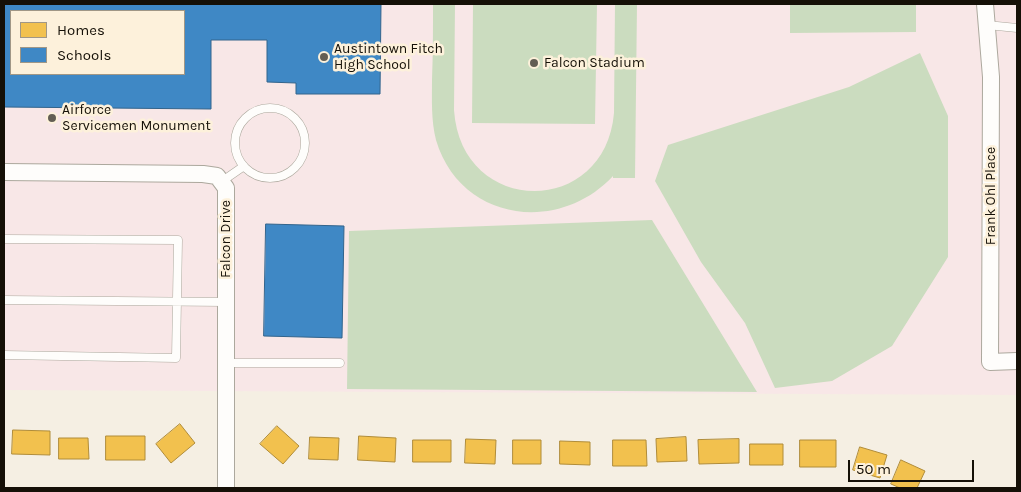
<!DOCTYPE html>
<html>
<head>
<meta charset="utf-8">
<style>
	body { margin:0 }
	#map { position:relative; width:1021px; height:492px; overflow:hidden; background:#f5efe3; font-family:Karla,sans-serif }
	canvas { display:block }
	.frame { position:absolute; inset:0; border:5px solid #151007; pointer-events:none }
	.legend { position:absolute; left:10px; top:10px; width:175px; height:65px; box-sizing:border-box; background:#fdf1db; border:1px solid #a09786; margin:0; padding:6px 9px; list-style:none; font-size:15px; color:#151007 }
	.legend li { display:flex; align-items:center; gap:10px; height:25px }
	.legend b { width:25px; border:1px solid #a09786 }
	.scale { position:absolute; left:848px; top:460px; width:126px; height:22px; box-sizing:border-box; border:2px solid #151007; border-top:0; padding-left:6px; font-size:15px; line-height:18px; white-space:nowrap; color:#151007; -webkit-text-stroke:4px #fdf1db; paint-order:stroke }
</style>
</head>
<body>
<div id="map">
<canvas width="1021" height="492"></canvas>
<div class="frame"></div>
<ul class="legend">
<li><b style="height:14px;background:#f2c14e"></b>Homes</li>
<li><b style="height:14px;background:#3f88c5"></b>Schools</li>
</ul>
<div class="scale">50 m</div>
</div>
<script>
const c = document.querySelector('canvas').getContext('2d');
c.lineJoin = 'round';
function fill(path, color) {
  c.fillStyle = color;
  c.fill(path, 'evenodd');
}
function trace(path, color, width, dash) {
  c.strokeStyle = color;
  c.lineWidth = width;
  c.lineCap = dash ? 'butt' : 'round';
  c.setLineDash(dash || []);
  c.stroke(path);
}
function label(font, color, halo, rows, align = 'center') {
  c.font = font + ' Karla,sans-serif';
  c.lineWidth = 5;
  c.setLineDash([]);
  c.textBaseline = 'middle';
  c.strokeStyle = halo;
  c.fillStyle = color;
  for (const [text, x, y, turn = 0] of rows) {
    c.save();
    c.translate(x, y);
    c.rotate((+turn || 0) * Math.PI / 180);
    c.textAlign = isNaN(turn) ? turn : align;
    if (halo) c.strokeText(text, 0, 0);
    c.fillText(text, 0, 0);
    c.restore();
  }
}
const education = new Path2D(`
	M4 4H1017V395L4 390ZM11 11H184V74H11Z`);
const green = new Path2D(`
	M433 4H455L454 110C461 217 605 218 614 113L615 4H637L635 178H613V176C558 235 460 221 436 140 431 120 432 100 432 80 433 54 433 29 433 4Z
	M473 4H597L595 124 472 123Z
	M790 4H916V32L790 33Z
	M920 53 948 116V257L892 346 832 381 775 388 745 323 701 262 655 181 668 145 849 87Z
	M652 220 757 392 347 389 349 231Z`);
const homes = new Path2D(`
	M180 424 195 443 171 463 156 444Z
	M277 426 299 446 283 464 260 444Z
	M13 430 50 431V455L12 454Z
	M106 436H145V460H106Z
	M359 436 396 438 395 462 358 460Z
	M310 437 339 438 338 460 309 459Z
	M686 437 687 461 657 462 656 439Z
	M59 438H88L89 459H59Z
	M466 439 496 440 495 464 465 463Z
	M739 439V463L699 464 698 440Z
	M413 440H451V462H413Z
	M513 440H541V464H513Z
	M613 440H646L647 466H613Z
	M800 440H836V467H800Z
	M560 441 590 442V465L560 464Z
	M750 444H783V465H750Z
	M860 447 887 455 880 478 853 470Z
	M901 460 925 471 917 488H900L891 484Z`);
const schools = new Path2D(`
	M4 4H381L380 94H296V83L267 82V40H211V109L4 107ZM11 11H184V74H11Z
	M266 224 344 226 342 338 264 336Z`);
const service = new Path2D(`
	M987 25 1017 28
	M235 143a35 35 0 1 1 70 0a35 35 0 1 1-70 0Z
	M221 182 244 166
	M4 239 178 240 176 358 4 355
	M4 300 226 302
	M226 363H340`);
const minor = new Path2D(`
	M985 4 991 77 990 362 1017 361
	M4 172 203 174 217 176 226 188V488`);
const markers = [
	[324,57,5,"#635e54"],
	[534,63,5,"#635e54"],
	[52,118,5,"#635e54"]
];
const poiNames = [
	["Austintown Fitch",334,49],
	["High School",334,65],
	["Falcon Stadium",544,63],
	["Airforce",62,110],
	["Servicemen Monument",62,126]
];
const streetNames = [
	["Frank Ohl Place",991,196,-90],
	["Falcon Drive",226,239,-90]
];
fill(education, '#f8e7e7');
fill(green, '#cbdcbf');
fill(homes, '#f2c14e');
trace(homes, '#b08c39', 1);
fill(schools, '#3f88c5');
trace(schools, '#32648c', 1);
trace(service, '#aca89d', 9);
trace(minor, '#aca89d', 18);
trace(service, '#fefdfb', 8);
trace(minor, '#fefdfb', 16);
for (const [x, y, r, color] of markers) {
  const dot = new Path2D();
  dot.arc(x, y, r, 0, 2 * Math.PI);
  c.fillStyle = color;
  c.fill(dot);
  trace(dot, '#fdf1db', 2);
}
label('14px', '#151007', '#fdf1db', poiNames, 'left');
label('14px', '#151007', '#fdf1db', streetNames);
</script>
</body>
</html>
